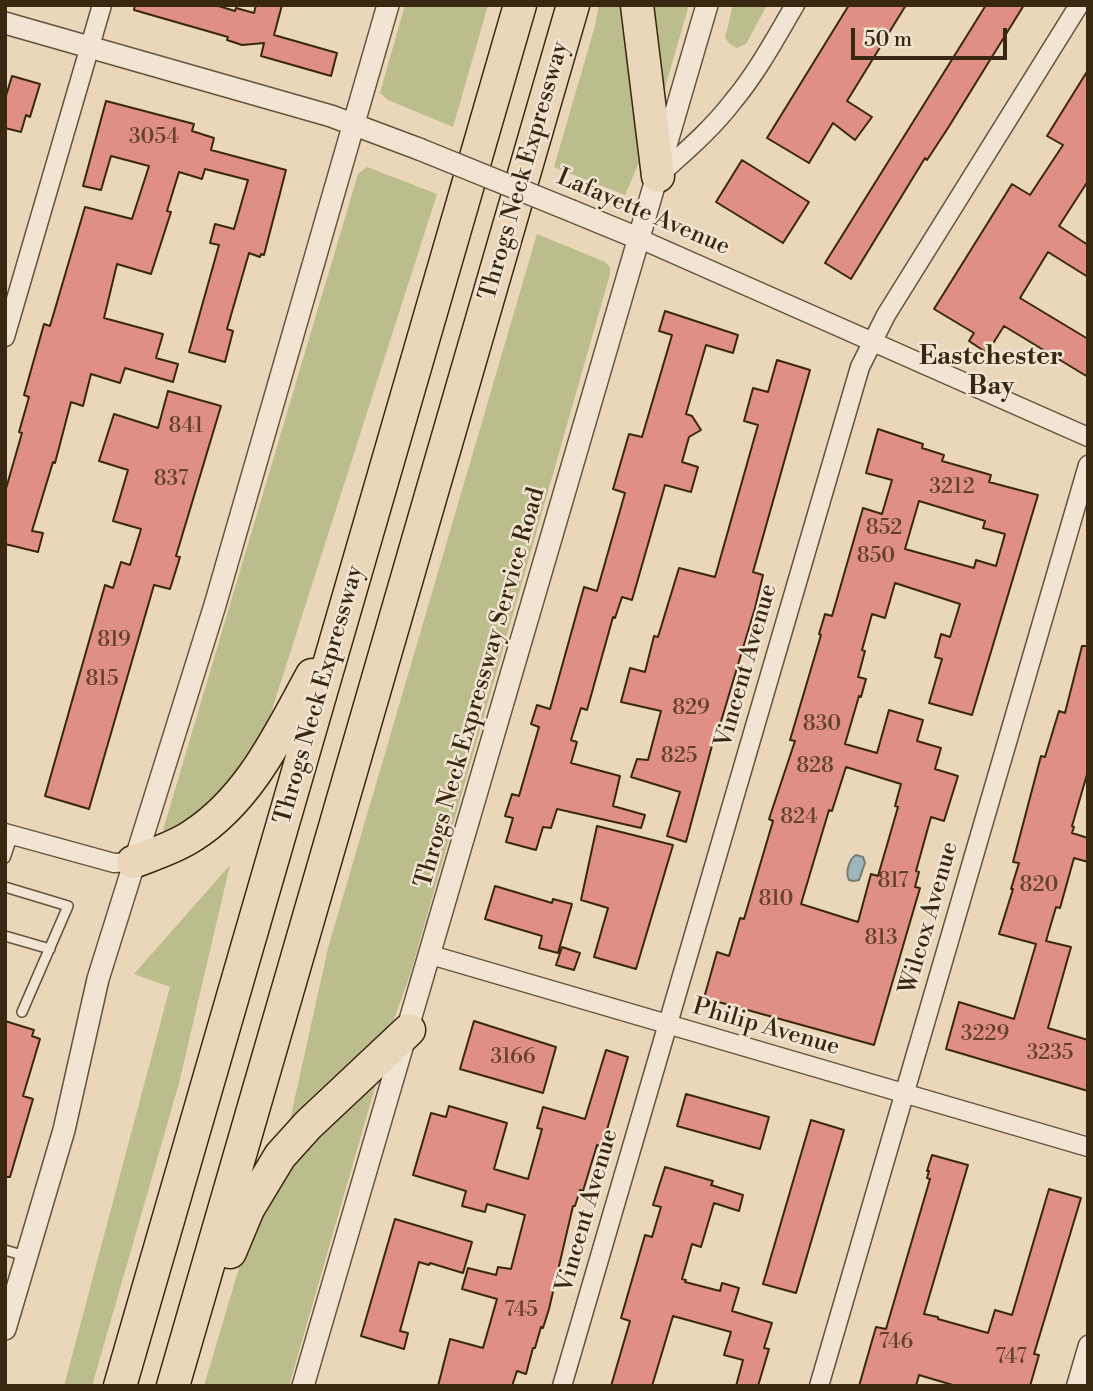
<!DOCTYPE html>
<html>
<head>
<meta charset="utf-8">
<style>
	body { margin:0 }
	#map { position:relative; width:1093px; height:1391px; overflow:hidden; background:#ead6b9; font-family:"Libre Bodoni",serif }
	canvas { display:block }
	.frame { position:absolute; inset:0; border:7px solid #39270f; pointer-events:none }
	.scale { position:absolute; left:851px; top:28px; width:156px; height:32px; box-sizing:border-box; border:4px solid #39270f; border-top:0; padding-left:9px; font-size:21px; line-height:24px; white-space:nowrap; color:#39270f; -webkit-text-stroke:5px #f1e4d2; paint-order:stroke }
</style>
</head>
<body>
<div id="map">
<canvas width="1093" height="1391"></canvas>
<div class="frame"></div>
<div class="scale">50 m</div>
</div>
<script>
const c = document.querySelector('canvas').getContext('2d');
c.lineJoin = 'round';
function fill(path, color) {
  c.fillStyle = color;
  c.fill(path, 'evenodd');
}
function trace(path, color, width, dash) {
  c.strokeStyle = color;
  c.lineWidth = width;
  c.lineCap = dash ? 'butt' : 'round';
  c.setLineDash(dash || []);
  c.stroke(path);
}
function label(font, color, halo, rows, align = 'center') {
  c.font = font + ' "Libre Bodoni",serif';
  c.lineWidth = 5;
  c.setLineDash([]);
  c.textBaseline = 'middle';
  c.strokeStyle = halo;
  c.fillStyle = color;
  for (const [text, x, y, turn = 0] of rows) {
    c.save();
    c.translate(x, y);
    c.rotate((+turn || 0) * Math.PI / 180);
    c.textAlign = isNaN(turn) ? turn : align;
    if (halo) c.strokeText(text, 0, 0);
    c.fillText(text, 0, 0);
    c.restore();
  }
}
const green = new Path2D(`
	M405 5H488L453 127 388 100 380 93Z
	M599 5H627L640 160 625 195 554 167 595 26Z
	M648 5H689L664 91 660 86Z
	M733 5H767L746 44 737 48 730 44 725 38Z
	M367 167 437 194 268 722 234 782 180 832 163 830 358 174Z
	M537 234 605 262 610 267V274L410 975 390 1030 288 1129 328 948Z
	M230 865 179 1083 92 1386H64L170 987 134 974Z
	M380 1070 289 1386H204L252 1224 288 1161Z`);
const water = new Path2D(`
	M856 855 863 857 865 863 859 880 853 881 849 880C845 873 849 859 856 855Z`);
const building = new Path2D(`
	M135 5H215L235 11 236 8 254 13 256 5H282L274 35 337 53 331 76 261 56 264 43 242 45 227 40 228 37 134 10Z
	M849 5H906L847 101 872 117 855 140 833 123 809 163 767 138Z
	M986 5H1024L948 128 927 160 925 158 851 279 825 263Z
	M1088 70V181L1059 226 1088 245V277L1048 252 1020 298 1088 339V377L1004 326 987 353 969 341 974 333 934 309 1012 184 1030 195 1063 145 1047 136Z
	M12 76 40 84 30 117 26 115 21 132 5 128V99Z
	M106 101 194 124 192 131 214 138 211 150 286 170 264 255 261 254 260 257 249 253 227 329 233 331 225 362 189 352 219 245 210 243 215 224 234 229 248 180 205 169 202 179 179 172 167 211 171 212 151 274 117 264 104 318 163 334 156 358 178 364 173 382 125 368 120 383 91 374 83 406 71 402 55 463 53 462 32 531 43 533 38 552 5 544V492L22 433 19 432 29 397 24 395 44 324 50 326 85 207 132 219 149 166 111 156 101 190 83 186Z
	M742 160 809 202 783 243 716 202Z
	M665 311 738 335 733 353 706 345 686 414 692 416 701 430 689 437 682 462 698 467 691 492 665 485 632 600 622 597 615 618 613 617 587 710 581 708 571 740 577 742 571 763 620 776 613 806 645 815 641 828 557 809 551 828 543 827 536 850 506 842 513 818 505 816 512 794 519 796 539 727 531 724 537 705 550 709 584 587 597 591 625 493 613 489 629 434 642 437 672 335 659 331Z
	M777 360 810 370 753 572 763 575 755 608 719 728 717 727 686 842 667 836 680 792 631 777 637 759 648 760 661 711 621 702 630 668 645 672 654 636 658 637 679 568 715 577 758 425 744 421 753 388 768 392Z
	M168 391 221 406 176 556 180 557 170 589 154 585 89 809 45 796 105 585 113 588 121 562 130 565 141 529 113 521 128 470 99 461 114 414 158 428Z
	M878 429 923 444 922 448 944 455 942 461 991 475 989 482 1038 495 972 715 929 703 942 659 935 657 941 634 950 637 960 604 895 583 885 618 872 614 862 650 865 651 858 677 866 679 861 697 859 696 845 744 877 753 889 710 923 720 917 741 941 748 935 769 958 776 944 821 931 817 916 871 919 872 915 887 920 888 874 1045 704 998 717 952 729 956 740 918 744 919 773 821 769 819 795 741 790 740 821 635 819 634 825 614 832 616 863 508 882 514 892 480 866 473ZM919 501 985 521 983 528 1005 534 996 566 976 560 974 568 905 549ZM846 767 901 784 895 806 898 807 878 876 871 874 858 922 801 904 829 810 832 811Z
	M1082 646H1088V771L1072 826 1074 827 1072 833 1088 838V862L1074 858 1060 908 1056 907 1046 941 1071 947 1048 1028 1088 1040V1091L946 1049 959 1002 1014 1019 1036 944 999 934 1013 889H1011L1019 863 1013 862 1041 756 1045 757 1059 711 1065 713Z
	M597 826 673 845 636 969 594 957 608 908 581 900Z
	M495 886 552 903 553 899 572 904 558 953 539 948 542 936 485 919Z
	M562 947 580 953 574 970 556 965Z
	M5 1021 34 1030 32 1036 40 1039 23 1096 33 1099 10 1177H5Z
	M474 1021 556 1047 543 1093 460 1069Z
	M606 1050 628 1057 602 1147 597 1145 583 1191 580 1190 575 1206H573L549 1309 543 1328 541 1327 535 1348H533L526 1374 517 1371 512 1386H438L450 1339 483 1348 497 1299 462 1289 468 1268 496 1275 498 1267 511 1269 525 1215 487 1204 485 1212 462 1206 466 1191 413 1175 431 1113 446 1117 449 1106 507 1123 494 1169 528 1179 542 1129 537 1128 543 1107 585 1119Z
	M686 1094 769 1117 760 1149 677 1126Z
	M811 1120 844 1130 796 1293 763 1284Z
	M932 1155 968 1165 924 1314 938 1317V1319L988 1333 995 1310 1012 1315 1049 1189 1081 1198 1034 1354 1039 1355 1030 1386H956L919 1375 916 1386H859L876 1327 886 1329 930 1179 927 1178 929 1171H927Z
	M665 1167 713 1181 711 1185 743 1195 739 1211 714 1203 701 1247 692 1244 682 1279 686 1280 685 1282 720 1291 722 1283 739 1288 732 1311 772 1323 764 1348 769 1349 758 1386H736L743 1360 724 1355 731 1332 673 1316 652 1386H611L630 1321 621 1318 645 1235 652 1237 661 1207 653 1205Z
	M395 1219 472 1242 463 1273 430 1263 429 1265 419 1262 400 1331 408 1333 404 1349 361 1336Z`);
const service = new Path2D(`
	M5 858 13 835
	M5 887 68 906 22 1012
	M5 936 50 949
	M5 1250 25 1256`);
const minor = new Path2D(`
	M658 176C685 152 712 129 734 100 758 71 776 37 795 5
	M640 239 1088 437
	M5 337 102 5
	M5 833 114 863 133 862
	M431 955 1088 1147
	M562 1386 860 367 886 315 1079 5
	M819 1386 1088 465
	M1076 1386 1088 1345`);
const tertiary = new Path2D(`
	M5 23 331 116 419 149
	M572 211 640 239
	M5 1329 64 1130 98 979 215 605 388 5
	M303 1386 707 5`);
const motorway = new Path2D(`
	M637 5 658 176
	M133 862C153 854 174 848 192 836 250 799 280 733 312 675
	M230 1252 248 1209 280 1156 308 1125 409 1030
	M120 1386 520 5
	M173 1386 573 5`);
const tertiaryBridge = new Path2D(`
	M419 149 572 211`);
const numberNames = [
	["3054",154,138],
	["841",186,427],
	["837",171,480],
	["3212",952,488],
	["852",884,529],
	["850",876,557],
	["819",114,641],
	["815",102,680],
	["829",691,709],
	["830",822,725],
	["825",679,757],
	["828",815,767],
	["824",799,818],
	["817",893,882],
	["820",1039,886],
	["810",776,900],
	["813",881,939],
	["3229",985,1035],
	["3235",1050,1054],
	["3166",513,1058],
	["745",521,1311],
	["746",896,1343],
	["747",1011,1358]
];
const streetNames = [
	["Throgs Neck Expressway",525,171,-74],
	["Lafayette Avenue",643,213,23],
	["Vincent Avenue",747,666,-74],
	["Throgs Neck Expressway Service Road",481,688,-74],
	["Throgs Neck Expressway",320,695,-74],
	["Wilcox Avenue",930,918,-74],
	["Philip Avenue",766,1028,16],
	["Vincent Avenue",588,1211,-74]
];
const neighbourhoodNames = [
	["Eastchester",991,358],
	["Bay",991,388]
];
fill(green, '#bbbd8c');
fill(water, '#9eb6bb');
trace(water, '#767d76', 2);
fill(building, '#df8f83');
trace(building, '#39270f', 2);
trace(service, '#65533a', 12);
trace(minor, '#65533a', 21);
trace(tertiary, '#65533a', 24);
trace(motorway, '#39270f', 35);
trace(service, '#f1e4d2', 9);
trace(minor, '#f1e4d2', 18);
trace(tertiary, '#f1e4d2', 21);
trace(motorway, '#ead6b9', 32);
trace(tertiaryBridge, '#65533a', 24, []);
trace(tertiaryBridge, '#f1e4d2', 21);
label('21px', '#62412c', null, numberNames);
label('24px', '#39270f', '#f1e4d2', streetNames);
label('bold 26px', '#39270f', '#f1e4d2', neighbourhoodNames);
</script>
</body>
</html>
